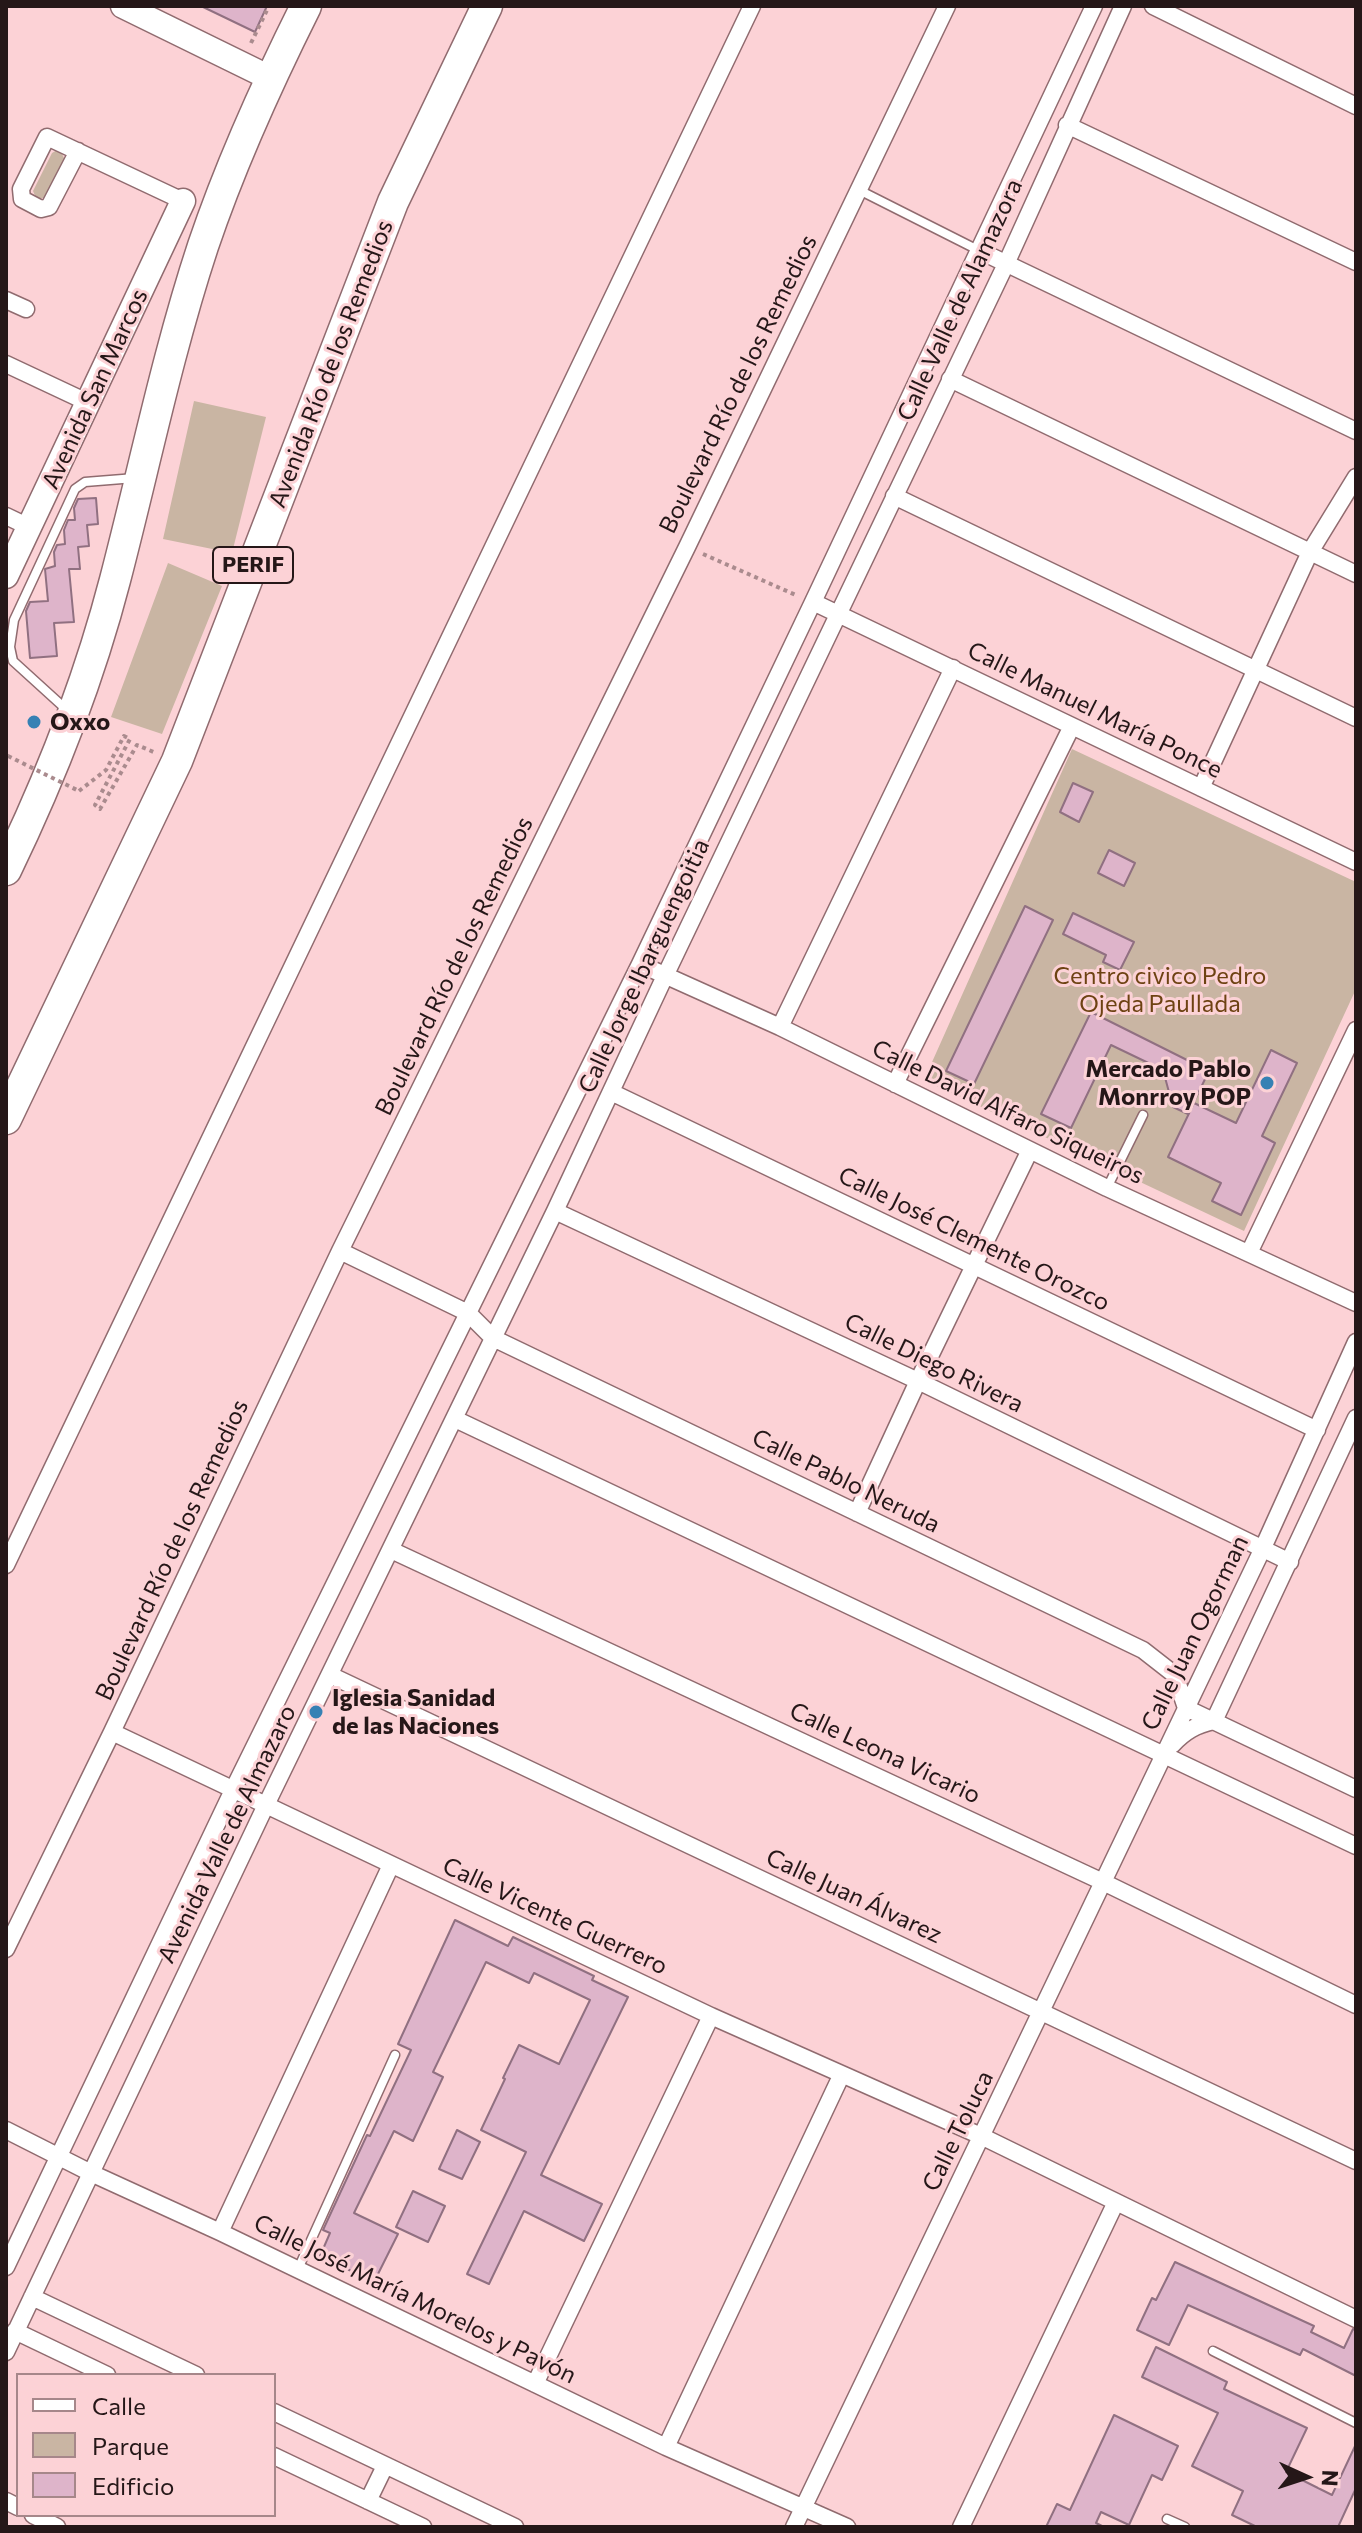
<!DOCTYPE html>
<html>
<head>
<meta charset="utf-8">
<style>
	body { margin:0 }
	#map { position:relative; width:1362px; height:2533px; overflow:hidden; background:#fcd2d6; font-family:Commissioner,sans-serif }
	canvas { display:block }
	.frame { position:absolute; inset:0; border:8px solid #251718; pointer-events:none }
	.legend { position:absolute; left:16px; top:2373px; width:260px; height:144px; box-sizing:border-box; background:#fcd2d6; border:2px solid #a6878a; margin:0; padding:10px 14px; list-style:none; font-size:24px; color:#251718 }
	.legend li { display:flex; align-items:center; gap:16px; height:40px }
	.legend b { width:40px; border:2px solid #a6878a }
	.north { position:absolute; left:1266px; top:2437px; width:80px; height:80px; -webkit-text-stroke:6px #fcd2d6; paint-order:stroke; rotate:93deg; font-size:22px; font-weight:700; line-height:32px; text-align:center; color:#251718 }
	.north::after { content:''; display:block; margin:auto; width:28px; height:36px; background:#251718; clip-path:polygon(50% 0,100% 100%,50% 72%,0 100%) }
</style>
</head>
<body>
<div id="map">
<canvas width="1362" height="2533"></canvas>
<div class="frame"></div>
<ul class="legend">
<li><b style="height:10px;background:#fff"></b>Calle</li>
<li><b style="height:22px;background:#c9b5a3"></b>Parque</li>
<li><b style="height:22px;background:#deb4ca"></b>Edificio</li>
</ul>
<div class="north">N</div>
</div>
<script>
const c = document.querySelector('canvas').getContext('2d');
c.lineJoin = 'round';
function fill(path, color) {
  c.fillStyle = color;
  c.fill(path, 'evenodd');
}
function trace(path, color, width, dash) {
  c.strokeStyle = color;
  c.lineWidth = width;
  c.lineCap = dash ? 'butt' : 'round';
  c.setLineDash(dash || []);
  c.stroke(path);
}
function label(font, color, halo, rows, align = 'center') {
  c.font = font + ' Commissioner,sans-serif';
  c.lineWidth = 6;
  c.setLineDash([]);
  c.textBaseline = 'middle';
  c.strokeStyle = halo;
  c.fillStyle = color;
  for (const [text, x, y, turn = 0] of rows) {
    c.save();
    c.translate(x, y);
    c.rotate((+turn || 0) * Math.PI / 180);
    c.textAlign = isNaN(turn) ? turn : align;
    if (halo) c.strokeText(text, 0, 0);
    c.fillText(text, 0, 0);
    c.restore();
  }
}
const green = new Path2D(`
	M57 150 61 152 65 160 45 198H36L33 191 52 153Z
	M194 401 266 417 232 553 163 539Z
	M168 563 222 586 162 734 111 717Z
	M1072 749 1356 882V989L1244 1231 924 1080Z`);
const building = new Path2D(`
	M201 6H267L255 32Z
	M96 498 98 524 87 525 89 546 78 547 80 569H69L74 622 54 623 57 656 30 658 26 611 30 602 48 601 45 569 55 566 54 552 57 545 65 544 64 530 68 520H75L74 508 78 499Z
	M1073 783 1093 792 1079 822 1060 812Z
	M1109 850 1135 863 1124 886 1098 873Z
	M1025 906 1053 920 974 1084 946 1071Z
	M1073 913 1134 942 1120 970 1103 962 1106 955 1063 934Z
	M1091 1012 1209 1071 1188 1114 1173 1107 1163 1070 1111 1045 1071 1128 1041 1114Z
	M1271 1050 1297 1063 1262 1136 1275 1143 1241 1215 1212 1201 1221 1183 1168 1157 1194 1103 1236 1123Z
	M455 1920 508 1946 513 1937 594 1976 592 1980 628 1997 541 2175 602 2204 584 2241 524 2211 489 2284 467 2274 526 2152 481 2130 505 2079 503 2078 519 2045 559 2064 590 2000 534 1973 529 1983 486 1962 433 2072 443 2077 413 2141 394 2131 354 2213 398 2234 374 2282 320 2256 330 2233 323 2230 367 2135 370 2136 411 2050 398 2044Z
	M457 2130 480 2142 462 2179 439 2169Z
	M413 2191 445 2206 428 2242 396 2227Z
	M1175 2262 1314 2326 1311 2332 1344 2348 1353 2329 1356 2330V2376L1303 2349 1300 2355 1188 2305 1169 2345 1137 2330 1152 2298 1156 2300Z
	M1156 2347 1227 2382 1224 2389 1307 2428 1286 2472 1332 2495 1356 2444V2488L1338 2527H1257L1232 2515 1243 2491 1192 2466 1218 2413 1142 2377Z
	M1114 2415 1178 2446 1162 2480 1152 2475 1129 2525 1101 2512 1096 2523 1104 2527H1046L1057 2504 1070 2510Z`);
const path = new Path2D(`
	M251 43 269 6
	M703 554 798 596
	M6 755 8 756
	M79 791 106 770 124 736 130 739 95 805 100 809 137 745 156 753`);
const lane = new Path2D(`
	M859 190 978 250
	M68 711 13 661 10 647 14 620 75 489 85 482 135 478
	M1107 1188 1143 1115
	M298 2269 395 2055
	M1213 2351 1356 2423
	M1167 2519 1185 2527`);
const street = new Path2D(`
	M1153 6 1356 106
	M1067 125 1356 262
	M78 151 49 207 41 209 22 199 21 189 47 137 183 201
	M978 250 1356 431
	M6 300 26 309
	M6 364 89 403
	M950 379 1356 574
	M894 496 1356 718
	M6 516 29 527
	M813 602 1356 862
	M1201 788 1310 552 1356 477
	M640 964 780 1027 1107 1188 1356 1303
	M780 1027 953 668
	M895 1084 1072 726
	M611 1092 1317 1430
	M555 1211 918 1381 1290 1562
	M340 1251 468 1313 493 1338 1143 1650 1175 1675 1186 1708 1356 1789
	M1249 1253 1356 1030
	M455 1419 1356 1846
	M857 1513 918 1381 1030 1150
	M391 1550 1103 1882 1356 2005
	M6 1565 752 6
	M330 1675 1356 2161
	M112 1732 711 2016 981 2136 1356 2319
	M1172 1745C1185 1731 1196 1725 1214 1721L1356 1418
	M6 1949 112 1732 340 1251 687 547 947 6
	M6 2130 91 2173 220 2232 666 2447 847 2527
	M220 2232 391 1865
	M6 2267 233 1790 640 964 813 602 1094 6
	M32 2297 196 2375
	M15 2331 107 2375
	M6 2352 266 1805 555 1211 665 976 1006 264 1123 6
	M535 2384 711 2016
	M274 2412 515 2527
	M666 2447 841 2076
	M274 2456 423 2527
	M6 2501 18 2507
	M368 2501 385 2466
	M33 2515 57 2527
	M794 2527 1262 1550 1356 1342
	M961 2527 1116 2202`);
const secondary = new Path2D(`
	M123 6 270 78
	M6 576 183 201`);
const highway = new Path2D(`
	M6 870C51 777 89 680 115 580 144 469 167 355 203 246 231 163 267 84 306 6
	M6 1119 177 761 393 202 487 6`);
const pathBridge = new Path2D(`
	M8 756 79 791`);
const markers = [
	[34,722,8,"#3681b4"],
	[1267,1083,8,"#3681b4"],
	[316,1712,8,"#3681b4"]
];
const shields = [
	[253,565,80]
];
const shieldNames = [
	["PERIF",253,565]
];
const streetNames = [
	["Calle Valle de Alamazora",960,300,-65],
	["Avenida Río de los Remedios",331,364,-69],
	["Boulevard Río de los Remedios",738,384,-64],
	["Avenida San Marcos",95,389,-65],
	["Calle Manuel María Ponce",1095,710,26],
	["Boulevard Río de los Remedios",454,966,-64],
	["Calle Jorge Ibarguengoitia",644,966,-65],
	["Calle David Alfaro Siqueiros",1008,1112,26],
	["Calle José Clemente Orozco",974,1239,26],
	["Calle Diego Rivera",934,1363,26],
	["Calle Pablo Neruda",846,1481,26],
	["Boulevard Río de los Remedios",172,1550,-65],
	["Calle Juan Ogorman",1195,1633,-64],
	["Calle Leona Vicario",885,1753,25],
	["Avenida Valle de Almazaro",227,1834,-64],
	["Calle Juan Álvarez",854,1896,25],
	["Calle Vicente Guerrero",555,1916,25],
	["Calle Toluca",958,2131,-64],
	["Calle José María Morelos y Pavón",415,2299,26]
];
const poiNames = [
	["Oxxo",50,722],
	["Mercado Pablo",1251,1069,"right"],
	["Monrroy POP",1251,1097,"right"],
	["Iglesia Sanidad",332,1698],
	["de las Naciones",332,1726]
];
const parkNames = [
	["Centro civico Pedro",1160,976],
	["Ojeda Paullada",1160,1004]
];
fill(green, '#c9b5a3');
fill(building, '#deb4ca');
trace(building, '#907081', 2);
trace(lane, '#906b6f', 11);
trace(street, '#906b6f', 19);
trace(secondary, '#906b6f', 27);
trace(highway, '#906b6f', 33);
trace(path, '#aa8b8e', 4, [4, 4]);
trace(lane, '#fff', 8);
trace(street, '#fff', 16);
trace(secondary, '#fff', 24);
trace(highway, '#fff', 30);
trace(pathBridge, '#aa8b8e', 4, [4, 4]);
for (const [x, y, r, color] of markers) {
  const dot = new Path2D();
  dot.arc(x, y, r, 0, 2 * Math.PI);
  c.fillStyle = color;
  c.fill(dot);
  trace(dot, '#fcd2d6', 3);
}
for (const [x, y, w] of shields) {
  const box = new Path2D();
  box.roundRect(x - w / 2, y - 18, w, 36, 6);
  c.fillStyle = '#fcd2d6';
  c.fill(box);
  trace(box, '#251718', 2);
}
label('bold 22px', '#251718', null, shieldNames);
label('24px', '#251718', '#fcd2d6', streetNames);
label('bold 24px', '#251718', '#fcd2d6', poiNames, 'left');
label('24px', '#6d4212', '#fcd2d6', parkNames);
</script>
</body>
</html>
